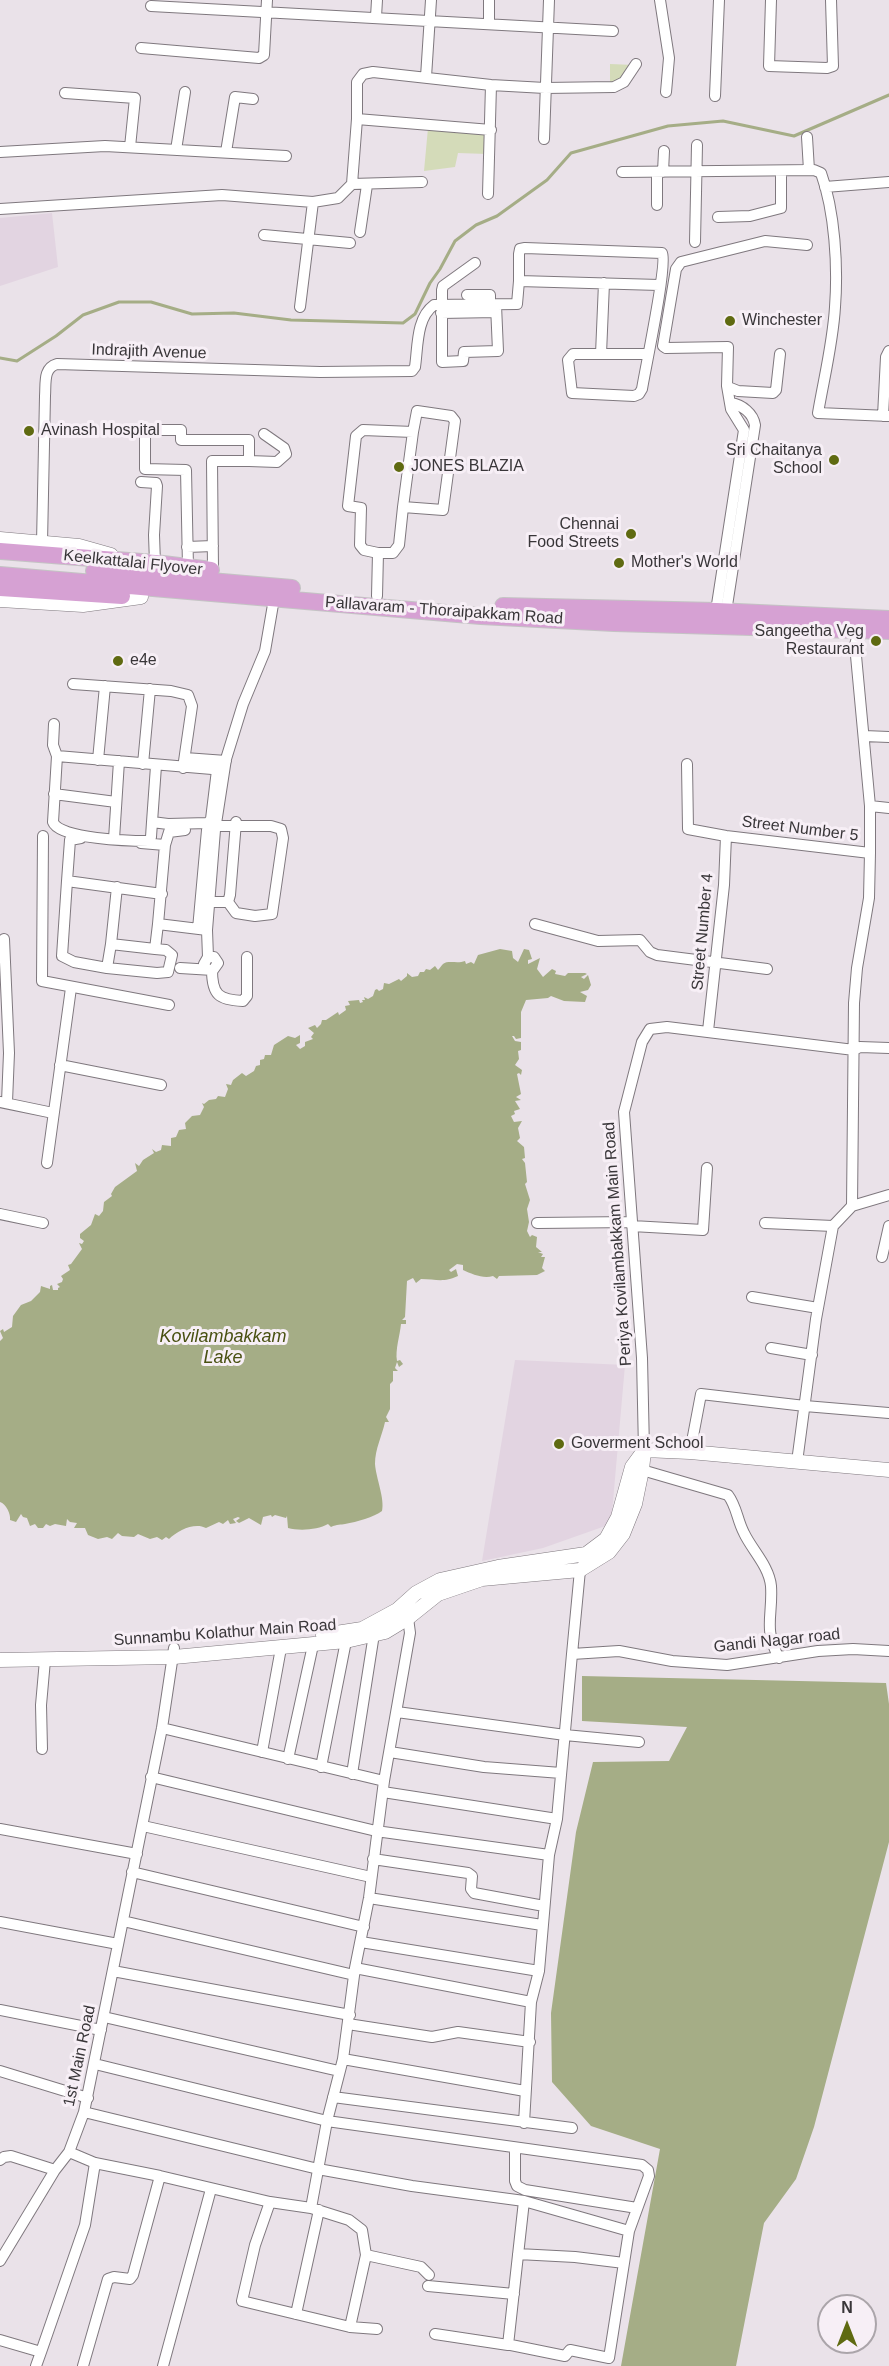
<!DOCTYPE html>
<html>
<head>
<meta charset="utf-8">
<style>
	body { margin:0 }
	#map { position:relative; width:889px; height:2366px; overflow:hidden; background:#eae2e9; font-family:Helvetica,sans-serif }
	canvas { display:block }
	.north { position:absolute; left:817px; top:2294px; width:60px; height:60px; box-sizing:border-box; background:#f7eff6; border:2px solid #aba5aa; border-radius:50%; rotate:0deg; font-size:16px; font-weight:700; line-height:24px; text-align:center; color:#393639 }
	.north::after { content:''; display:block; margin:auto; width:21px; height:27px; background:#5f6a11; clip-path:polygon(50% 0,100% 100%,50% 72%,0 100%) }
</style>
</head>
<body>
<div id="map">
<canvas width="889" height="2366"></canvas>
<div class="north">N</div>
</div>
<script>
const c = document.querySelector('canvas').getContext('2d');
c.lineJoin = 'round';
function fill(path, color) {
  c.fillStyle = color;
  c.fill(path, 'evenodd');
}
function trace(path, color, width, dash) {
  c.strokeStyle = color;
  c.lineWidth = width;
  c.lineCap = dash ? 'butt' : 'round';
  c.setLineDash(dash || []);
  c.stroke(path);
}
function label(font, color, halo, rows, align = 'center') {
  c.font = font + ' Helvetica,sans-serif';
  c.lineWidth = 6;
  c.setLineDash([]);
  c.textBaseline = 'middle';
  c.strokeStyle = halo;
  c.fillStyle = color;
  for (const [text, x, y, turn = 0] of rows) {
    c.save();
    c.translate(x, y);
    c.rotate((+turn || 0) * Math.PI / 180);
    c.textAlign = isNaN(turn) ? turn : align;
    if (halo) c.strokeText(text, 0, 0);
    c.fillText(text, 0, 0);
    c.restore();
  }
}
const built = new Path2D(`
	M52 213 58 267 0 286V218Z
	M515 1360 625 1365 611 1524 543 1548 482 1561Z`);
const green = new Path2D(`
	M610 64 634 65 623 81 610 86Z
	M428 128 487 134V154L458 153 455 167 424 171Z`);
const water = new Path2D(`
	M500 949 512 951 513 958 518 962 524 949 529 950 532 959 528 960V964L540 958 537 969 543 977 552 969 556 971 555 974 565 976 568 973H585L587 974 581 977 584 979 588 975 591 985 588 990 580 992 587 996 585 1002 564 1001 551 996 548 998 526 1000 521 1012V1038L516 1039 514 1036H512L515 1041 521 1042V1050L518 1051 519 1059 515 1065 522 1070 521 1075 519 1073 517 1074 521 1094 516 1097 521 1100 515 1101 520 1109 514 1111 515 1114 511 1116 514 1122 522 1121 518 1128 520 1138 517 1141 524 1147 525 1158 522 1159 525 1163 527 1182 525 1184 530 1200 527 1209 529 1222 527 1231 530 1237 532 1235 537 1237 536 1247 542 1252H538L543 1254 541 1257H545L542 1268 545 1271 537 1275 499 1276 497 1279 493 1276C483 1279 472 1274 463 1270V1265L457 1264 449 1270 451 1272 456 1269 458 1276C443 1283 436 1279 421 1279L416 1283 413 1278 407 1281 405 1317 402 1320H406V1324H401C400 1335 395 1350 397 1361L400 1360 403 1364 399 1367 397 1362 395 1368 398 1371H393V1381L390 1384V1409L386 1417 389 1422H385C382 1436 375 1449 375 1464 376 1478 385 1499 382 1511 374 1517 357 1522 345 1524 341 1525 337 1524 331 1527L328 1524C318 1530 299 1531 288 1528L287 1516 286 1518 275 1515 272 1517 271 1515 263 1517 261 1525 249 1518 239 1523 236 1521 240 1518 238 1517 233 1519 236 1523 230 1524 228 1520 223 1524 219 1522 206 1528C195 1522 178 1530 169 1539L166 1537 162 1540 157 1537 150 1539 138 1534 134 1537 122 1536 118 1533 112 1539 107 1537 98 1539 88 1535 85 1528H74L77 1523 70 1522 67 1519 66 1526 55 1524 50 1526 46 1524 43 1528H38L35 1524 30 1526 27 1518 23 1517 21 1514 16 1522 10 1520C11 1514 6 1504 0 1502V1341L3 1338 0 1331 3 1329 4 1332 12 1327 13 1316 21 1305 31 1301 40 1292 41 1286 50 1289V1286L52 1285 53 1290H58V1288L60 1287 57 1284 62 1282 63 1279 61 1276 70 1270 68 1265 71 1264 82 1249 79 1243 82 1244 84 1241 80 1238V1234L91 1225 95 1214 99 1216 103 1211 104 1202 112 1196 111 1194 115 1187 137 1171 135 1163 139 1166 143 1160 154 1153 152 1149 156 1152 161 1150 162 1145 171 1146V1138L176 1137 179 1130 186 1129 185 1123 192 1116 200 1115 204 1107 202 1103 204 1104 209 1100 216 1099 218 1096 225 1097 228 1089 226 1084 231 1085 233 1080 242 1073 246 1076 254 1071 256 1066 260 1065V1060L264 1059 265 1055H271L274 1045 288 1036 295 1038 300 1035V1043L296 1045 300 1049 305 1046V1042L313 1039 311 1037 314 1033 308 1028 315 1025 317 1028 321 1024 322 1020H326L338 1012 339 1015 346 1010 345 1006 350 1005 348 1001 359 1000 360 1003 363 1002 362 1000H365L364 997 368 999 373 996 375 990 377 989 379 991 383 989 384 983 389 984 399 979 401 981 407 976V973L412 977 418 976 420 972H424L426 969 430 970 435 966 438 970C440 968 441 966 443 964 448 960 458 964 465 961L466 964 471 962 474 964 478 955Z
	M582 1676 886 1683 889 1704V1842L814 2127 796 2179 764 2223 736 2366H621L660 2149 591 2126 552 2082 551 2013 576 1832 593 1762 669 1761 687 1727 582 1721Z`);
const stream = new Path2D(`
	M0 358 17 361 56 336 83 315 119 302H151L192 314 234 313 291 320 403 323 415 314 430 283 440 269 455 241 476 225 497 216 547 180 571 153 668 126 723 121 794 136 889 95`);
const minor = new Path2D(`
	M660 0 669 58 666 92
	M771 0 769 66 827 68 833 66 831 0
	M151 6 613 31
	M376 17 377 0
	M489 24V0
	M141 48 259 58 264 55 267 0
	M426 77 431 0
	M65 93 135 98 130 147
	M715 96 719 0
	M357 119 491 130
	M807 137 809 170
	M544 139 549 0
	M176 150 185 92
	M0 152 105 146 286 156
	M226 152 235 97 253 99
	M622 172 814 170 821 173C835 212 838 267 835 307 833 342 824 378 818 413L889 416
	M663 172 664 151
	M352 184 422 182
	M825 187 889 182
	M488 194 491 85
	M657 205V172
	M0 209 222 195 313 202 338 198 352 184 357 119V82L363 74 373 72 491 85 545 88 614 87 624 82 636 64
	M718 217 750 216 781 208V171
	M360 232 367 185
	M264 235 350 243
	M695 242 697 145
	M475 263 443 286 442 290V362L463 361 464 352 498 351 496 305
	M519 281V254L520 249 525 248 662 253C668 262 645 370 642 389L639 394 634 396 572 393 568 360 573 354H648
	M467 295H490V305
	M300 307 313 202
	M441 313 496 312
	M601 354 604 283
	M728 387 738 391 773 393 776 390 780 354
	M883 416 886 357 889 351
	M249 461 277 462 286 454 284 448 264 434
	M141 482 156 483 157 486 154 535 155 563
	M403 507 413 432
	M42 543 45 396C46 383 43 368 57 364L320 372 412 371 415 367C418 347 416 318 434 305L517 304 519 281 659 285
	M187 547 213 546
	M188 567 186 470 145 469V430H181V440H249V461H212L213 570
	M377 596 378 553 364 550 360 545 361 508 348 506 356 436 363 430 413 432 417 411 451 416 455 421 443 510 403 507 399 545 393 553H378
	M716 611 744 430 731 409 727 386 728 347 666 348 663 346 676 269 681 262 765 241 807 245
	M726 612 755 425C753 413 742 405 731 403
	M73 684 171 691 188 695 192 706 183 768
	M54 724 53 745 57 756 53 822C59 839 131 841 149 841L151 837 152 822 168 824 208 823 211 819 217 770
	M864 736 889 737
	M57 756 224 770
	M185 758 226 761
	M98 760 105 686
	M143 764 150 689
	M687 764 688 829 726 836 870 853
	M54 794 116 802
	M870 806 889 808
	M152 822 156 766
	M216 826H271L281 829 283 838 272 914 255 916 236 913 228 902
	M43 836 42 981 169 1005
	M81 838 70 840 67 881 162 894
	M114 839 119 761
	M141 843 165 845 169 832 185 830
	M67 881 62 956 74 962 107 968
	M117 887 111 944 155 949 158 924 207 930
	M209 902H228L230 895 236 822
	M158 924 165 845
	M535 924 598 941 640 940 650 952 657 955 767 969
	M198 929 207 830
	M4 939 9 1053 7 1102
	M111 944 107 968 157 973 168 972 172 955 166 950 155 949
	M208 957 207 930 215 830 226 759 243 704 265 651 275 593
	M180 968 213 970 218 963 214 957H208L204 964 206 968
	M212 970C212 995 219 1000 243 1001L247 996V957
	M708 1031 724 885 726 836
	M60 1065 161 1085
	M0 1102 53 1113
	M47 1163 71 988
	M852 1206 854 1003 857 968 869 898 870 853V806L855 645 859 630
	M0 1214 43 1223
	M537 1223 632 1222
	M765 1223 833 1226
	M632 1226 703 1230 707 1168
	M882 1257 889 1226
	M752 1297 818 1308
	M771 1348 812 1355
	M644 1450 642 1358 624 1112 642 1042 650 1029 667 1027 854 1050 860 1047 889 1048
	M690 1452 701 1394 805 1406 889 1413
	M797 1462 816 1319 833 1226 852 1206 889 1195
	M642 1470 728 1495C737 1507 737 1520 744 1533 752 1550 769 1566 771 1586 773 1616 763 1628 779 1658
	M580 1570 572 1654 619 1651 672 1661 727 1665 818 1651 853 1649 889 1651
	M397 1712 565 1735 639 1742
	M162 1728 384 1781
	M42 1749 41 1705 45 1660
	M262 1752 281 1648
	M390 1752 484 1767 561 1773
	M288 1759 313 1645
	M321 1767 346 1641
	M352 1774 374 1634
	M151 1777 376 1831 549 1855
	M383 1792 557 1819
	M143 1826 371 1877
	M0 1829 137 1854
	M373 1859 468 1873 472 1876 471 1889 474 1893 544 1906
	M132 1872 364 1927
	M369 1898 542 1925
	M123 1921 354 1975
	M0 1922 118 1944
	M361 1942 539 1971
	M355 1968 531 2002
	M113 1971 350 2015
	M0 2010 101 2030
	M104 2017 339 2071
	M348 2024 432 2037 458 2032 530 2042
	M343 2059 525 2091
	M95 2064 327 2121 642 2165 648 2170 649 2176 629 2231
	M0 2071 88 2098
	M333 2097 572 2128
	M84 2112 318 2169 412 2186 524 2201 508 2345 435 2334
	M524 2123 531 2002 539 1971 549 1855 557 1819 572 1654
	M515 2148V2181L517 2186 525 2190 637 2208
	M69 2152 95 2163 160 2176 270 2202 311 2208 327 2121 343 2059 355 1968 369 1898 384 1781 410 1633 408 1618 403 1613
	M0 2160 4 2157 11 2156 55 2170
	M270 2202 255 2245 242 2301 350 2327 377 2329
	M311 2208 349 2220 362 2230 366 2255 350 2327
	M518 2254 575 2257 624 2263 629 2231 524 2201
	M366 2255 421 2267 429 2275
	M0 2261 55 2170 69 2152 84 2112 162 1728 174 1648
	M428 2286 514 2294
	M296 2314 319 2210
	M0 2340 41 2352 85 2225 95 2163
	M506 2344 565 2356 570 2350 609 2358 624 2263
	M36 2366 41 2352
	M83 2366 108 2279 114 2277 130 2279 133 2275 160 2176
	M163 2366 211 2189`);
const tertiary = new Path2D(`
	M0 539 79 546 111 555
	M0 600 83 605 141 597
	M644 1450 690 1452 889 1470
	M323 1635 362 1629 397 1610 416 1593 440 1580 498 1567 586 1554 606 1539 618 1517 632 1467 643 1452
	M0 1660 174 1657 346 1641 385 1632 408 1618 438 1594 482 1579 580 1570 609 1552 623 1534 635 1504 642 1470 644 1450`);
const primary = new Path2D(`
	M0 551 155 563 211 570
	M94 571 292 588
	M0 575 481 616 614 623 889 631
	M0 588 122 596
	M503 606 716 611 889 619`);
const markers = [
	[730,321,6,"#5f6a11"],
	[29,431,6,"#5f6a11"],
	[834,460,6,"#5f6a11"],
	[399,467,6,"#5f6a11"],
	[631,534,6,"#5f6a11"],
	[619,563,6,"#5f6a11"],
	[876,641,6,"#5f6a11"],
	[118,661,6,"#5f6a11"],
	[559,1444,6,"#5f6a11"]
];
const poiNames = [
	["Winchester",742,321],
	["Avinash Hospital",41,431],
	["Sri Chaitanya",822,451,"right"],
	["School",822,469,"right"],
	["JONES BLAZIA",411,467],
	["Chennai",619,525,"right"],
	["Food Streets",619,543,"right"],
	["Mother's World",631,563],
	["Sangeetha Veg",864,632,"right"],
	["Restaurant",864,650,"right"],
	["e4e",130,661],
	["Goverment School",571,1444]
];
const streetNames = [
	["Indrajith Avenue",149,352,2],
	["Keelkattalai Flyover",133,563,6],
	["Pallavaram - Thoraipakkam Road",444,611,4],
	["Street Number 5",800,829,7],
	["Street Number 4",703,932,-85],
	["Periya Kovilambakkam Main Road",618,1244,-94],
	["Sunnambu Kolathur Main Road",225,1633,-4],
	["Gandi Nagar road",777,1641,-6],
	["1st Main Road",80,2056,-78]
];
const waterNames = [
	["Kovilambakkam",223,1337],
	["Lake",223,1358]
];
fill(built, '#e2d4e1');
fill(green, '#d4dbb9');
fill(water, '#a5ad86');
trace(stream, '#a5ad86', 3);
trace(minor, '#7f787e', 12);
trace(tertiary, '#7f787e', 15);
trace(primary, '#c4c3c4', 18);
trace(minor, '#fff', 10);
trace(tertiary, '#fff', 14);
trace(primary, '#d6a1d3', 16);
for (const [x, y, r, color] of markers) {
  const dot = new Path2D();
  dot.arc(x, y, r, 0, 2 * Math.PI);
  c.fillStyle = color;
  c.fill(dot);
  trace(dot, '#f7eff6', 2);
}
label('16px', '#393639', '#f7eff6', poiNames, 'left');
label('16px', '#393639', '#f7eff6', streetNames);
label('italic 18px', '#495112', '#f7eff6', waterNames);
</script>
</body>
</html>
